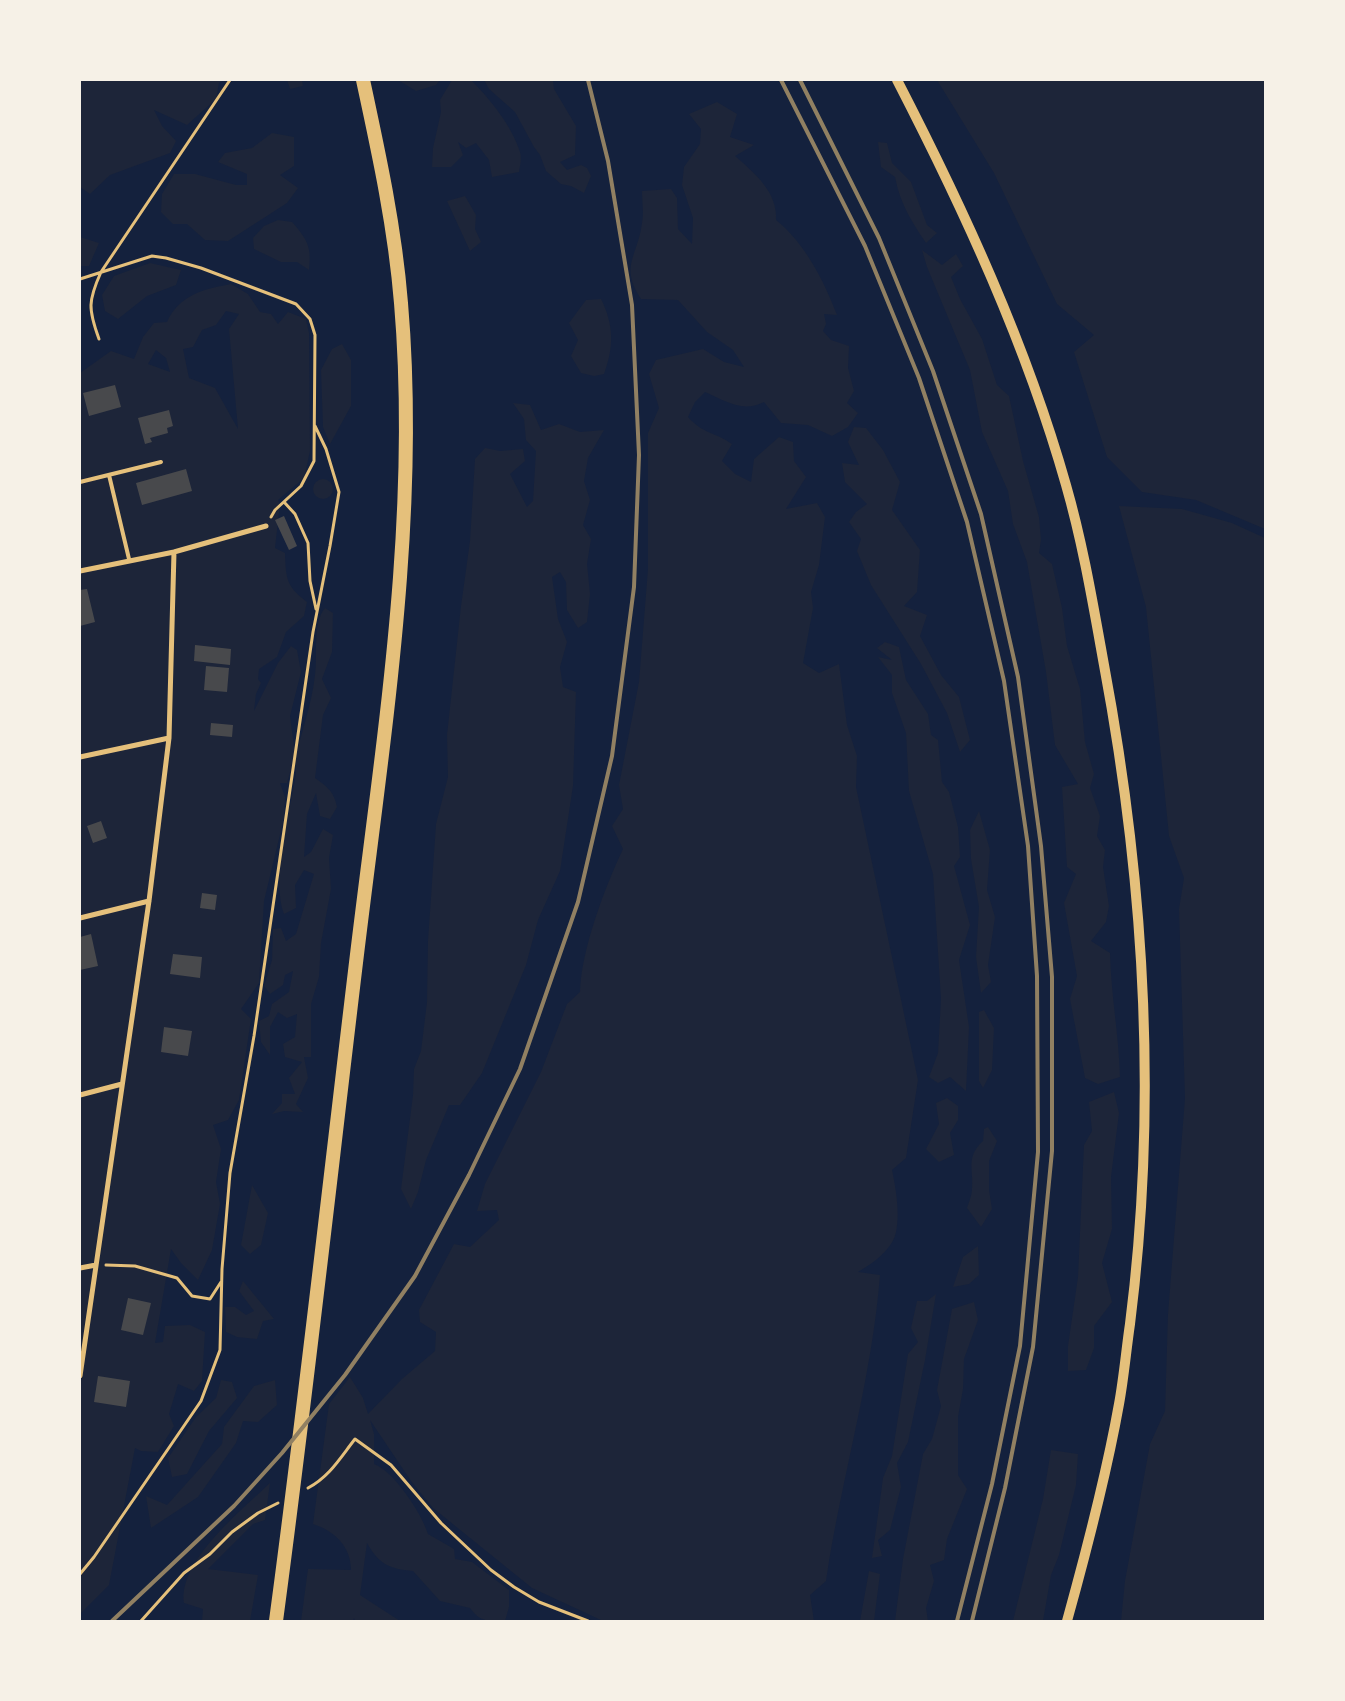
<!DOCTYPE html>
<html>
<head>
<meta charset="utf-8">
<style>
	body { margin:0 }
	#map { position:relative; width:1345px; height:1701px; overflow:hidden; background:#14213d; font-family:Commissioner,sans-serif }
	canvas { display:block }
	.frame { position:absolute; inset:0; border:81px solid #f6f1e7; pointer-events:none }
</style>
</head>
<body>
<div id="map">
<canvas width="1345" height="1701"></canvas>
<div class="frame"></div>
</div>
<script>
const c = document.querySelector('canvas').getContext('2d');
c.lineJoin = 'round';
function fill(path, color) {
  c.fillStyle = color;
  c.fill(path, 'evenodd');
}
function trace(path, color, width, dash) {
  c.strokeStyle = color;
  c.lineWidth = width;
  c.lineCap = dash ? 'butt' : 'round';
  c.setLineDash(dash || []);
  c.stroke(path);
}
const green = new Path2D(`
	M80 80H224L219 83 216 99 187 125 154 110 162 126 176 141 170 153 110 175 90 194 80 187Z
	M287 80H302L303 86 290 89Z
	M398 80H440L436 85 416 91Z
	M452 80H471C490 99 512 126 520 152 522 158 520 166 519 172L492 177 489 160 476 143 466 148 458 142 463 155 451 167H432L433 148 441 112 440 100Z
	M484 80H553L554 89 576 126 575 155 560 162 567 170 581 165 587 168 591 176 584 193 571 186 561 184 546 171 540 155 534 147 515 112 489 89Z
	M937 80H1265V529L1196 500 1142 492 1107 457 1074 352 1094 335 1057 304 994 173Z
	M717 102 737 114 730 137 754 145 735 156C755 173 778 193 776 220 805 243 824 281 837 315L824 314 826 324 823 331 831 340 849 346 848 368 854 391 847 403 858 413 848 427 832 436 808 425 781 423 764 402C742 413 726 401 705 392L695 402 688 417C703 434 715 432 732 444L722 461 735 474 751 482 754 459 779 437 793 442 794 461 806 477 786 509 817 503 825 517 819 565 811 592 813 608 803 663 819 673 839 664 847 725 857 756 856 787 918 1080 906 1158 892 1170C896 1188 903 1228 891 1244 883 1256 870 1265 858 1272L880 1275C872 1379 841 1479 826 1581L810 1595 814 1621H603L532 1588 433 1508 411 1481 370 1420 374 1434V1464C394 1471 422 1514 428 1534L454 1549 455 1559 472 1562 509 1590V1607L505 1621C488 1621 480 1622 470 1608L440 1601 413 1571C389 1569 379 1564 367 1543L360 1595 400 1621H355L354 1618 353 1621H301L308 1569 351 1570C351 1547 335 1531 313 1524L329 1404 350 1377 363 1398 368 1414 402 1379 435 1351 436 1332 420 1322 419 1310 454 1244 470 1247 499 1220 497 1210 477 1211 485 1184 541 1072 567 1004 580 992C581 950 605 887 623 849L612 826 623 809 619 785 639 682 648 569V433L659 408 649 374 656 360 703 349 724 362 744 367 733 350 707 332 678 300 641 299C619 266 638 256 642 223 644 213 642 202 642 191L671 189 677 198 678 229 692 244 693 218 682 185 684 167 700 144 701 129 689 114Z
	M272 133 294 137V166L280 175 298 188 287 203 228 241 205 240 187 224H173L161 212 162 194 174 174H195L236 185H247V174L218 162 225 153 252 148Z
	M878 142 887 143 892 163 911 182 927 225 937 233 926 243C911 221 900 203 895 177L881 167Z
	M465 196 476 215 475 229 481 242 470 251 447 201Z
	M278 220 292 222C307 239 312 247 309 270L297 262H281L254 249 253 238 264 226Z
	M80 237 99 243 89 266H80Z
	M922 250 942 265 956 254 963 266 951 277 960 299 982 339 997 385 1009 396 1023 461 1039 517 1041 540 1039 553 1052 564 1062 608 1067 646 1080 689 1085 742 1094 774 1090 788 1100 816 1097 836 1105 850 1103 867 1109 906 1106 922 1091 941 1110 953C1111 995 1119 1036 1120 1077L1098 1084 1085 1078 1070 999 1077 976 1064 903 1076 874 1067 867 1062 787 1078 784 1055 745 1046 672 1027 562 1013 524 1008 491 982 432 970 370 927 267Z
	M150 263 181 270 176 285 147 296 118 319 105 311 102 295 114 276Z
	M231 284 248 294 260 312 271 314 278 324 288 312 306 319 309 333 310 451 304 478 278 500 280 504 275 548 285 553C286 579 286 586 307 602L304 616 286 632 277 657 259 669 258 679 261 683 256 694 254 711 278 663 291 646 297 650 301 672 290 716 295 754 287 783H280L285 797 284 818 264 901 259 983 241 1009 251 1019 239 1100 228 1120 213 1125 221 1149 216 1182 220 1204 212 1250 198 1280 181 1263 171 1249 155 1343 163 1342 165 1326 190 1325 205 1332 202 1381 194 1391 178 1384 169 1414 174 1426 158 1452 141 1451 135 1448 109 1585 80 1614V373L111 351 134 359 143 337 154 323 167 322C179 295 204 289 231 284ZM226 311 239 314 229 329 238 429 215 388 189 378 183 349 193 347 202 330 216 325ZM156 350 166 358 170 372 148 364Z
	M601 299C614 325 614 347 604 374L594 376 581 373 571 356 578 340 569 323 586 300Z
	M342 344 351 360V406L330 444 323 427 321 370 332 349Z
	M513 403 530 405 541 430 559 424 580 432 604 430 588 458 584 481 590 500 583 525 591 539 587 564 590 594 587 622 578 628 567 610 566 582 560 572 552 577 558 619 567 642 560 667 563 687 576 692 573 786 560 871 538 920 526 965 482 1073 460 1105H449L426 1160 418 1192 411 1209 401 1189 413 1095 414 1069 421 1051 427 1002 428 941 436 824 448 777 447 735 461 606 470 541 475 459 485 448 500 451 523 449 525 461 510 474 527 507 533 501 536 451 526 440 524 419Z
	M854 427 866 428 883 450 900 482 892 510 920 550 917 592 904 606 927 615 920 636 941 675 959 697 970 740 960 752 947 713 921 664 871 585 857 551 861 539 849 522 856 512 867 504 845 482 842 463 859 465 848 442Z
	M313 489a10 10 0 1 1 20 0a10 10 0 1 1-20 0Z
	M1119 506 1182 509 1232 523 1265 538V1621H1121L1125 1581 1150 1444 1165 1411 1168 1314 1185 1098 1179 909 1184 878 1169 836 1146 607Z
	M325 608 333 613 332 652 322 679 331 698 323 715 315 778C328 787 334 792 337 807L330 819 320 816 316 793 307 814 304 857 311 852 323 829 333 835 329 858 331 889 321 943 319 977 311 1004V1057H304L308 1078 296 1104 303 1112 284 1111 272 1114 282 1103V1094H295L289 1078 302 1062 285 1057 283 1044 295 1037 297 1014 287 1018 278 1012 270 1027V1055L261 1042 259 1021 269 1016 272 1004 289 992 293 971 285 975 283 985 270 994 264 986 272 960 273 929 281 928 286 941 296 934 314 874 304 870 295 885 296 908 284 914C271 881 290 812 296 774L295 761C301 732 312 704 315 675 318 656 312 623 325 608Z
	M885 642 899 647 906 680 928 714 931 735 938 740 942 782 949 792 958 827 960 857 954 866 970 925 959 960 969 1027 966 1091 950 1077 938 1083 929 1077 938 1053 941 999 933 874 909 791 906 733 892 693V675L878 657 892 660 877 648Z
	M979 811 990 850 987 890 995 917 988 965 991 982 981 993 976 957 979 907 971 859 970 830Z
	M984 1010 994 1028 992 1070 983 1088 979 1081V1012Z
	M1114 1092 1119 1113 1111 1177 1112 1229 1102 1263 1112 1302 1094 1326V1348L1086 1370 1068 1371V1346L1078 1277 1084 1145 1092 1131 1089 1102Z
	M947 1098 958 1106V1120L950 1133 954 1155 939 1162 926 1149 939 1124 936 1103Z
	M988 1127 997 1141 989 1161V1190L992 1209 981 1227 967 1208C969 1202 972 1195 972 1189 974 1169 965 1158 983 1141L984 1129Z
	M252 1185 268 1213 261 1245 250 1254 241 1245Z
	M978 1246 979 1275 969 1284 953 1287 963 1257Z
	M243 1281 274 1319 263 1321 257 1339 237 1337 226 1332 225 1307H235L246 1315 254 1311 239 1291Z
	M936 1294 925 1360 908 1442 897 1463 901 1487 890 1530 878 1540 882 1556 872 1558 883 1478 892 1456 908 1354 918 1342 911 1328 917 1301H927Z
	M974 1302 978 1320 964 1359 963 1389 958 1417V1475L967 1489 947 1539 944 1560 930 1565 934 1581 926 1608 928 1621H895L903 1559 923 1454 932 1439 941 1406 937 1390 952 1309Z
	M221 1380 232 1382 237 1398 209 1431 187 1474 172 1477 168 1458 196 1417 216 1398Z
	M275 1380 277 1405 258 1422 243 1421 236 1443 198 1497 151 1528 146 1496 167 1505 222 1444 224 1427 254 1386Z
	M1051 1450 1078 1454 1076 1485 1059 1555 1051 1575 1043 1621H1013L1043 1499Z
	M270 1483 265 1520 253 1524 208 1569 258 1575 250 1621H202L203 1609 184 1603C178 1561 242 1510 270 1483Z
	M869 1571 880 1574 874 1621H860Z`);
const building = new Path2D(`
	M115 385 121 407 89 416 83 393Z
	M169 410 173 426 167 428 168 433 150 438 152 442 145 444 138 418Z
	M186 469 192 491 142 505 136 483Z
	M284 516 297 546 289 550 275 520Z
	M87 589 95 622 80 626V590Z
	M195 645 231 649 230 665 194 661Z
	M206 666 229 668 227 692 204 690Z
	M211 723 233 725 232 737 210 735Z
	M101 821 107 838 93 843 87 826Z
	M202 893 217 895 215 910 200 908Z
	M91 934 98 966 80 970V937Z
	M173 954 202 957 200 978 170 974Z
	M164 1027 192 1031 188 1056 161 1052Z
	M128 1298 151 1303 143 1335 121 1330Z
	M98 1376 130 1381 126 1407 94 1402Z`);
const path = new Path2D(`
	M80 279 152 256 166 258 201 268 296 304 310 319 315 335 314 461 301 486 275 510 271 517
	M99 339C88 309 88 301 101 272L230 80
	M284 502 295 514 308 543 310 581 316 609
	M106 1265 135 1266 177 1278 192 1296 210 1299 221 1282
	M308 1488C330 1476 340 1458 355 1439L391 1465 441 1523 491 1570 514 1587 539 1602 588 1621
	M80 1574 94 1557 201 1401 220 1350 222 1269 230 1173 254 1036 313 632 330 546 339 492 326 449 315 426
	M141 1621 184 1573 210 1554 232 1532 258 1513 278 1503`);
const service = new Path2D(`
	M109 475 129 559
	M80 482 161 462`);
const minor = new Path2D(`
	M80 571 174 552 266 526
	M80 757 169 738
	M80 918 149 901
	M80 1095 122 1084
	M80 1268 96 1265
	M80 1376 149 901 169 738 174 552`);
const secondary = new Path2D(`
	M897 80C964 210 1026 344 1066 485 1083 544 1093 604 1104 665 1145 884 1158 1103 1130 1324 1126 1351 1124 1377 1119 1404 1106 1477 1087 1549 1067 1621`);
const trunk = new Path2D(`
	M276 1621C305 1405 329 1188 355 971 381 750 420 525 401 303 395 228 379 154 363 80`);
const rail = new Path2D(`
	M781 80 865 246 919 378 967 522 1004 681 1028 846 1037 976 1038 1152 1020 1346 992 1484 957 1621
	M800 80 879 238 933 371 981 514 1018 677 1041 846 1052 977V1151L1033 1347 1005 1488 972 1621
	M112 1621 234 1506 282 1453 345 1375 415 1276 469 1175 520 1069 578 902 612 756 634 587 639 455 632 305 608 161 588 80`);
fill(green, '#1d2539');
fill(building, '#48494c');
trace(path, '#e5c07b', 3);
trace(service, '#e5c07b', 4);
trace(minor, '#e5c07b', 5);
trace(secondary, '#e5c07b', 10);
trace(trunk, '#e5c07b', 14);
trace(rail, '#918062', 4);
</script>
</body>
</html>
